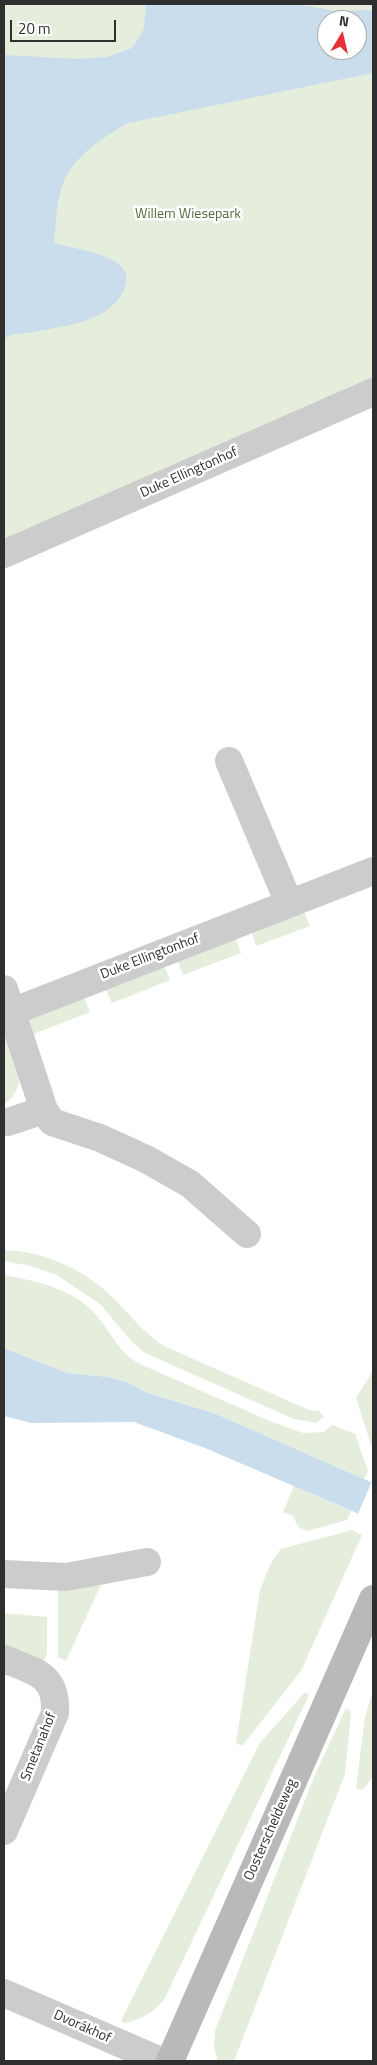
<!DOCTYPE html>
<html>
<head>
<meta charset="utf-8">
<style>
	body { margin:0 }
	#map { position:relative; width:377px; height:2065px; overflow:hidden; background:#fff; font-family:"Titillium Web",sans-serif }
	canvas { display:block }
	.frame { position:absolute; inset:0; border:5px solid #2f2f2f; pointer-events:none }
	.north { position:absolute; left:317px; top:10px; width:50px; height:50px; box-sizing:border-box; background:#fff; border:1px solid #acacac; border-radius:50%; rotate:9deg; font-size:14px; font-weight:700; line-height:20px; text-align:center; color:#2f2f2f }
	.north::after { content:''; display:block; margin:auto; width:18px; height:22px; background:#e83035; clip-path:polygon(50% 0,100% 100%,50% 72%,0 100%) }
	.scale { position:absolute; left:10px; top:20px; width:106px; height:22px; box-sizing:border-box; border:2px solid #2f2f2f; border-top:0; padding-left:6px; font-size:15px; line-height:18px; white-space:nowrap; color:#2f2f2f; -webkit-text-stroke:4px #fff; paint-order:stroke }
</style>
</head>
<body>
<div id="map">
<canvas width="377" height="2065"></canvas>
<div class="frame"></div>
<div class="north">N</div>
<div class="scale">20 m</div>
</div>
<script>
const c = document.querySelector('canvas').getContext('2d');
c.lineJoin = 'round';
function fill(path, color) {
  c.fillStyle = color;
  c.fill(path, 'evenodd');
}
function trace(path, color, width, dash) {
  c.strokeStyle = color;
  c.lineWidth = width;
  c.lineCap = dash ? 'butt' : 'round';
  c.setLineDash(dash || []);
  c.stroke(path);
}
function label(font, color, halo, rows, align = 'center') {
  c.font = font + ' "Titillium Web",sans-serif';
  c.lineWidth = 5;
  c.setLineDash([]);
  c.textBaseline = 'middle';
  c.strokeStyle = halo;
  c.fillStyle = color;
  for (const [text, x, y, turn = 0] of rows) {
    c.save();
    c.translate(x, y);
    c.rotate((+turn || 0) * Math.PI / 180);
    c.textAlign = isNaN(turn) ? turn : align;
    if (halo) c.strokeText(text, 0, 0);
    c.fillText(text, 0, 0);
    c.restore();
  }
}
const green = new Path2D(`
	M4 4H373V379L4 542ZM327 20H357V50H327Z
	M304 911 310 926 256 946 251 931Z
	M235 937 241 953 183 975 177 959Z
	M164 965 170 980 112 1003 105 988Z
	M83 996 90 1012 31 1035 25 1019Z
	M4 1029C13 1056 33 1084 4 1104Z
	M4 1250C44 1251 86 1270 114 1299 131 1315 144 1334 164 1346L309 1410 319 1411 324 1417 316 1423 294 1419 145 1353 131 1341 101 1305 57 1275 31 1266 4 1261Z
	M4 1275C38 1281 74 1289 97 1316 111 1333 120 1354 140 1364L272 1422 303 1433 324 1432 332 1425 355 1434 368 1471 364 1479 216 1414 148 1393 127 1382 108 1377 67 1373 4 1348Z
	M373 1371V1451L356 1398Z
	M294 1486 351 1511 347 1520 307 1531 298 1527 293 1516 283 1512Z
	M352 1530 362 1535 301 1671 242 1746 236 1743 260 1590 271 1563 281 1549Z
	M103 1580 66 1661 58 1657V1590L70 1589Z
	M4 1613 47 1617V1653L43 1663 4 1645Z
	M373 1690V1777L362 1790 356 1788 365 1717Z
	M305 1692 309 1695 164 2000C152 2013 142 2019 124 2023L121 2021 260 1743Z
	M346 1708 351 1712 345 1774 234 2061H218L214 2048 215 2031 314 1777Z`);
const water = new Path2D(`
	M146 4H295L337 11 373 10V73L128 123C101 139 71 157 61 189 56 207 56 225 54 243 74 250 138 254 125 287 112 322 65 326 33 332 23 334 13 333 4 338V55L77 59 107 57 132 48 144 29ZM327 20H357V50H327Z
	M4 1348 67 1373 108 1377 127 1382 148 1393 216 1414 373 1483V1520L205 1448 134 1422 31 1423 4 1416Z`);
const pier = new Path2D(`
	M372 1481H373V1523L357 1516Z`);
const street = new Path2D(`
	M4 554 373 392
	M229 761 289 903
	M4 989 44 1110 52 1122 100 1138 146 1159 190 1184 247 1234
	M4 1015 373 871
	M8 1122 44 1110
	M4 1574 66 1577 147 1562
	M4 1659C35 1672 57 1674 55 1713L4 1831
	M4 1993 161 2061`);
const secondary = new Path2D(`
	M170 2061 373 1599`);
const parkNames = [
	["Willem Wiesepark",188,215]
];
const streetNames = [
	["Duke Ellingtonhof",189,473,-24],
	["Duke Ellingtonhof",150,957,-21],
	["Smetanahof",39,1747,-68],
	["Oosterscheldeweg",271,1830,-66],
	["Dvorákhof",82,2027,24]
];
fill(green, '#e5eddd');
fill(water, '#c9dded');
fill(pier, '#fff');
trace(street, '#ccc', 28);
trace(secondary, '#b9b9b9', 28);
label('14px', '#506c3c', '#fff', parkNames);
label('14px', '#2f2f2f', '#fff', streetNames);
</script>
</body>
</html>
